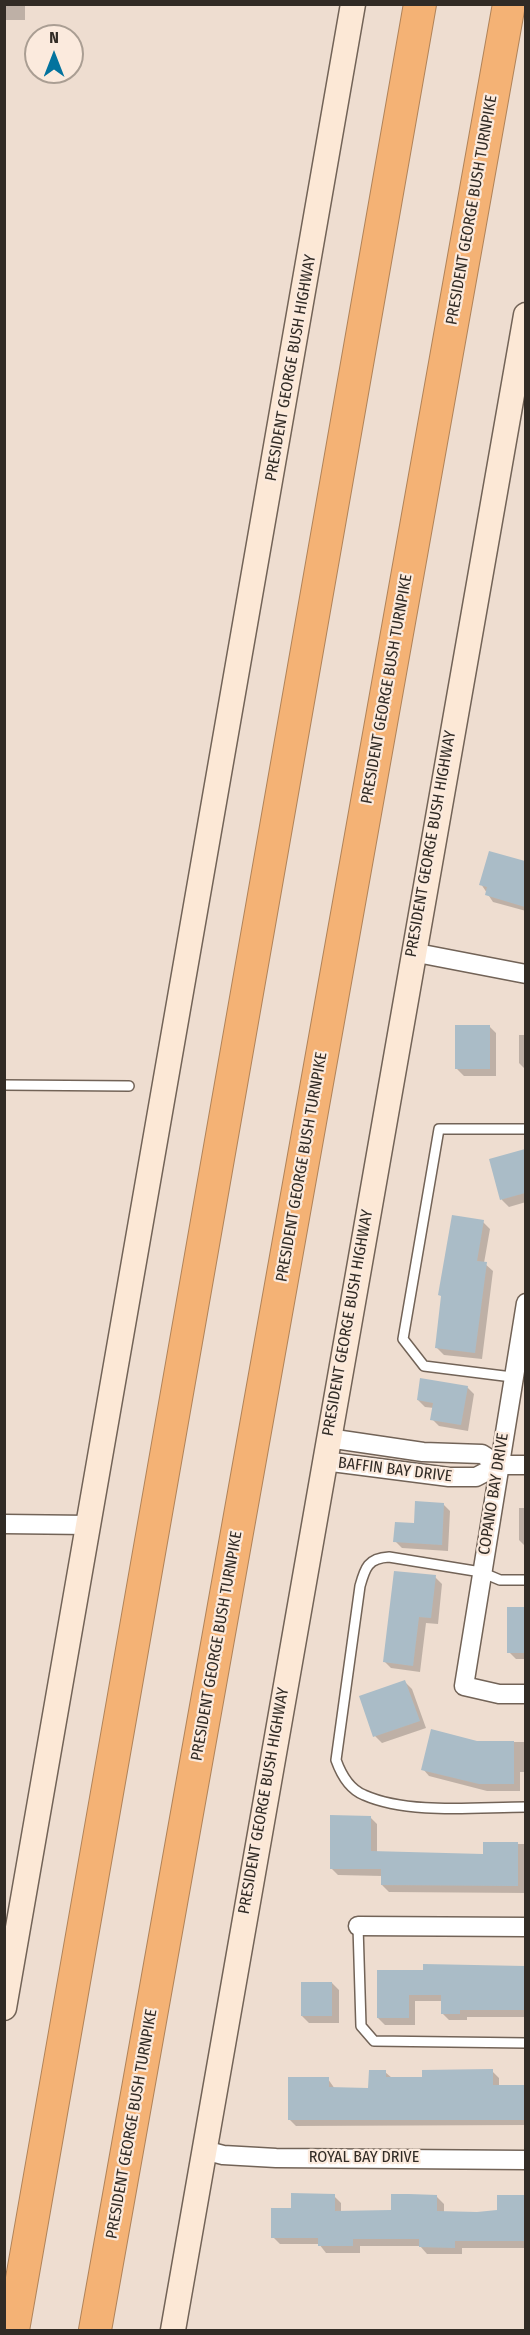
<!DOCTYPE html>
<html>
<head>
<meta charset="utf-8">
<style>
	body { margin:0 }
	#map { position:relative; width:530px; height:2335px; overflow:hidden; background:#eeddd0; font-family:"Fira Sans Condensed",sans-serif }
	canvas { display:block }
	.frame { position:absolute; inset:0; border:6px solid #312b25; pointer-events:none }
	.north { position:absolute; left:24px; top:24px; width:60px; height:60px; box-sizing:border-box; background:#fbeadd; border:2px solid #aa9e93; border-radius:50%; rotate:0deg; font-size:16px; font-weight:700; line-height:24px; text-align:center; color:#312b25 }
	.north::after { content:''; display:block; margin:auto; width:21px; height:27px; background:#03739e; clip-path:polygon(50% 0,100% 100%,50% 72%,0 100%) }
</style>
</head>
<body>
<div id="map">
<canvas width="530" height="2335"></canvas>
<div class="frame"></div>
<div class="north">N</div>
</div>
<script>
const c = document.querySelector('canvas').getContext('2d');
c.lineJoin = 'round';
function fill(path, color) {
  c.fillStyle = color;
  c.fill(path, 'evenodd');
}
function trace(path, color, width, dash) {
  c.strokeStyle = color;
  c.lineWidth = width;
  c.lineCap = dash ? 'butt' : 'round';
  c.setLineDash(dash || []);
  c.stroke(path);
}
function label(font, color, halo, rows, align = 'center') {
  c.font = font + ' "Fira Sans Condensed",sans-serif';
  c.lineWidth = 4.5;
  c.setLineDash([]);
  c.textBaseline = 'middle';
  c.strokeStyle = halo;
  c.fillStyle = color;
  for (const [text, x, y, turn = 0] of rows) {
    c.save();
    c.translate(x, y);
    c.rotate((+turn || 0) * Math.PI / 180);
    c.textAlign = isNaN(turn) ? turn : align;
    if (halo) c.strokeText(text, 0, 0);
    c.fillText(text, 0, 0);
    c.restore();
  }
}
const shadow = new Path2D(`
	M4 4H25V20H4Z
	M525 863 526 911 493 902 481 884Z
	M489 1026 496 1033V1076H464L457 1069Z
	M519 1035H526V1070L519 1063Z
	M526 1150V1202L509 1207 502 1200 490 1160Z
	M483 1222 490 1229 484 1263 493 1271 482 1359 444 1355 437 1348Z
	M467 1387 474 1394 468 1431 439 1426 432 1419 434 1408 425 1407 418 1400Z
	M443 1504 450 1511 448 1551 402 1548 395 1541Z
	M519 1508H526V1547L519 1540Z
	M435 1577 442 1584 438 1624 426 1623 420 1672 391 1668 384 1661Z
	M509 1609H526V1659H516L509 1652Z
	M405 1682 412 1689 426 1728 382 1743 375 1736Z
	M477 1742H526V1772H520V1791H487L429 1776 423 1769Z
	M370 1817 377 1824V1853L485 1856V1844H526V1893L389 1892 382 1885V1876L338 1875 331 1868Z
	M424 1966 526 1968V2017H467V2020H449L442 2013V2001H415V2025H385L378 2018 424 1971Z
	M332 1983 339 1990V2023H309L302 2016Z
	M492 2071 499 2078V2086H526V2125L296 2126 289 2119 328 2079 335 2089 370 2090 385 2072 392 2078 424 2079Z
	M334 2196 341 2203V2213L392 2212 437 2197 444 2204V2213H477L498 2211V2196L526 2197V2248H462V2254H427L420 2246H360V2253H326L319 2244H280L273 2237 292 2209Z`);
const building = new Path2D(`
	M489 851 525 861V907L485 895 487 887 479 885Z
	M455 1025H490V1069H455Z
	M525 1149V1193L500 1200 489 1159Z
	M452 1215 484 1220 477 1261 487 1262 475 1353 435 1348 441 1296 438 1295Z
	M420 1378 468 1386 461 1425 430 1420 433 1403 417 1400Z
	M415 1501 444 1503 442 1545 393 1542 395 1522 414 1523Z
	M394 1571 436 1575 431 1618 419 1617 413 1666 383 1662Z
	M507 1607H525V1653H507Z
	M405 1680 420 1721 373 1737 359 1696Z
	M431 1729 477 1741H514V1784H479L421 1770Z
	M330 1815 371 1816V1851L483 1854V1842H518V1886L381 1885V1869H330Z
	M423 1964 525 1966V2010H460V2014H441V1995H409V2018H377V1970H423Z
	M301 1982H332V2016H301Z
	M493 2069V2085H525V2120H288V2077H329V2087L368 2088 369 2070H386V2077H422V2070Z
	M291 2193 335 2194V2211L391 2210V2194H409L437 2195V2211L477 2212 497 2210V2195H525V2241H455V2248L419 2247V2239H353V2246H318V2238H271V2208H291Z`);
const service = new Path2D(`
	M4 1085 129 1086
	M512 1377 424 1366 403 1339 439 1129H526
	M526 1580H500L481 1572 389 1557C368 1558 365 1568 360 1586L336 1760C341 1774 349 1789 364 1795 409 1815 477 1807 526 1807
	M358 1926 361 2026 374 2041 526 2043`);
const minor = new Path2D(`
	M412 952 526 974
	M526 1303 464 1686 499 1694H526
	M328 1438 423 1452 482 1454 499 1465
	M324 1461 449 1477H476L499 1465H526
	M4 1524 89 1525
	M358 1926 526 1927
	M204 2150 223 2155 276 2158 526 2160`);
const secondary = new Path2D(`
	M4 2008 353 4
	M173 2330 526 315`);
const motorway = new Path2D(`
	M13 2330 420 4
	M95 2330 509 4`);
const streetNames = [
	["PRESIDENT GEORGE BUSH TURNPIKE",472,210,-80],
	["PRESIDENT GEORGE BUSH HIGHWAY",291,368,-80],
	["PRESIDENT GEORGE BUSH TURNPIKE",387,689,-80],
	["PRESIDENT GEORGE BUSH HIGHWAY",431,844,-80],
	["PRESIDENT GEORGE BUSH TURNPIKE",302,1167,-80],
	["PRESIDENT GEORGE BUSH HIGHWAY",348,1323,-80],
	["BAFFIN BAY DRIVE",395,1470,7],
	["COPANO BAY DRIVE",494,1494,-81],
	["PRESIDENT GEORGE BUSH TURNPIKE",217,1646,-80],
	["PRESIDENT GEORGE BUSH HIGHWAY",264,1801,-80],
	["PRESIDENT GEORGE BUSH TURNPIKE",132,2124,-80],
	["ROYAL BAY DRIVE",364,2158]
];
fill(shadow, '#0003');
fill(building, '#aabcc7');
trace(service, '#726357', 12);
trace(minor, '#726357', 21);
trace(secondary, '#726357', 27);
trace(motorway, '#b08359', 34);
trace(service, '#fff', 9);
trace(minor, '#fff', 18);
trace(secondary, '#fce8d6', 24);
trace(motorway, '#f4b275', 32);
label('16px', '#312b25', '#fbeadd', streetNames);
</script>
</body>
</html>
